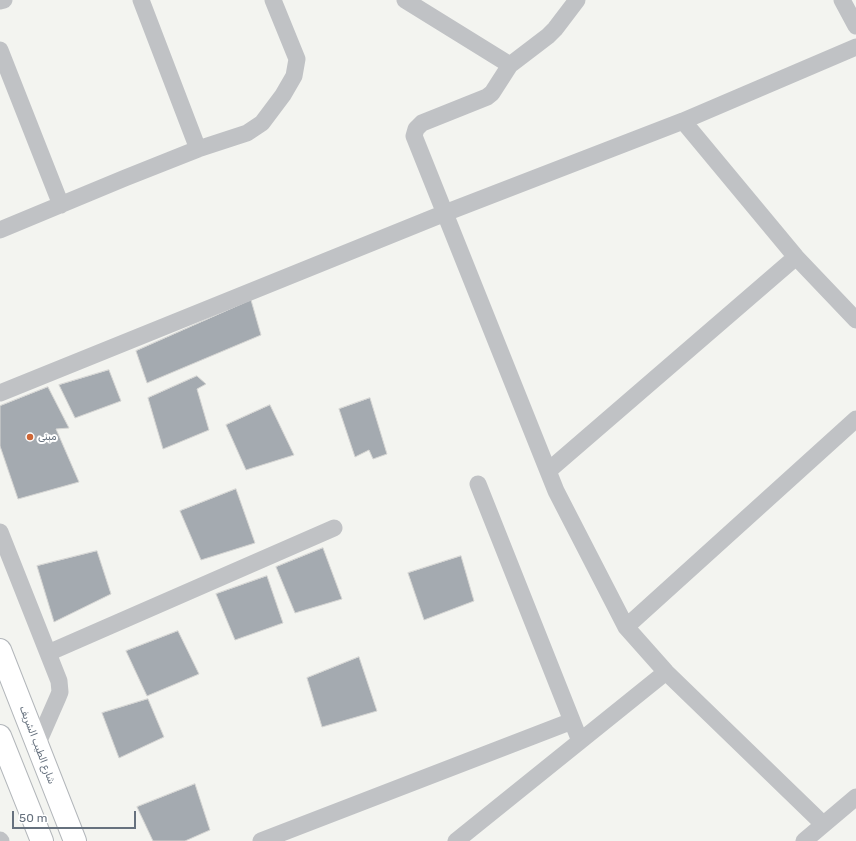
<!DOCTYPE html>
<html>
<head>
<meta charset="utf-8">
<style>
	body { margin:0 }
	#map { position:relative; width:856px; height:841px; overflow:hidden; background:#f3f4f0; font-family:Rubik,sans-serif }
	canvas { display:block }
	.scale { position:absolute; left:12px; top:811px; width:124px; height:18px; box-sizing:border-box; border:2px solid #66717e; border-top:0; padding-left:5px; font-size:12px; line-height:14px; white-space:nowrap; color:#66717e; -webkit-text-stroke:3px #fff; paint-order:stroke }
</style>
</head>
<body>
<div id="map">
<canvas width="856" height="841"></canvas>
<div class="scale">50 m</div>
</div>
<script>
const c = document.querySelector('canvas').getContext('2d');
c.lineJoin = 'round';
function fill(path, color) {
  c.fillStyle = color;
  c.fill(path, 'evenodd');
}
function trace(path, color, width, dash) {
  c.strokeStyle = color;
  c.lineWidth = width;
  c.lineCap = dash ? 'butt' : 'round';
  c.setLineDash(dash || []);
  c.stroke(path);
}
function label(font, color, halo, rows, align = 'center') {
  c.font = font + ' Rubik,Vazirmatn,sans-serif';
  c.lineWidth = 4;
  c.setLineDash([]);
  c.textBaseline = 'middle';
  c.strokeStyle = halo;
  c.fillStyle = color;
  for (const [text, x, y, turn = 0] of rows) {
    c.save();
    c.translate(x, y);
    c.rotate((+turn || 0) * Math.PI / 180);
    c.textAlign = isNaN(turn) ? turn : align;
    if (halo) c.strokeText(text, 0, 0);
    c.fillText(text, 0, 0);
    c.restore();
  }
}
const building = new Path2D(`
	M251 300 261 335 147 383 136 351Z
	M109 370 121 401 75 418 59 385Z
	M197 376 206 384 197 389 209 430 163 449 148 398Z
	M48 387 69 428 56 429 79 482 18 499 0 446V406Z
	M370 398 387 454 373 459 369 450 355 457 339 409Z
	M270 405 294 455 246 470 226 425Z
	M236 489 255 543 201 560 180 511Z
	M323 548 342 599 295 613 276 567Z
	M97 551 111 594 54 622 37 566Z
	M461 556 474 601 424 620 408 573Z
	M267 576 283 623 235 640 216 594Z
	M178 631 199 674 147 696 126 651Z
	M359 657 377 711 322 727 307 678Z
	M148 699 164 737 119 758 102 713Z
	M195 784 210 830 185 841H153L137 807Z`);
const minor = new Path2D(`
	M405 0 510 65 548 36 555 29 577 0
	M842 0 856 26
	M0 1 4 0
	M0 50 61 205
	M510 65 492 93 487 97 422 123 416 129 414 136 556 491 626 627 666 672 823 824
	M683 121 796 257 856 320
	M198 149 247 133 262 123 283 95 294 76 297 59 273 0
	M0 230 125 178 198 149 141 0
	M0 393 445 213 683 121 856 47
	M548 471 796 257
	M478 484 580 741
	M0 532 59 681 60 692 58 697 37 745
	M626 627 856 419
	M48 653 334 528
	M0 840 1 841
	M261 841 572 721
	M456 841 666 672
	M804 841 856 797`);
const secondary = new Path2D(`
	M0 650 75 841
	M0 736 42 841`);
const markers = [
	[30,437,4,"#ce6636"]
];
const poiNames = [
	["مبنى",38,437]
];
const streetNames = [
	["شارع الطيب الشريف",37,745,69]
];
fill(building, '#a4aab0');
trace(building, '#d5d5d3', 1);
trace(secondary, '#b2b6ba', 24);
trace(minor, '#c0c2c5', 17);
trace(secondary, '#fff', 22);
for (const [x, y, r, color] of markers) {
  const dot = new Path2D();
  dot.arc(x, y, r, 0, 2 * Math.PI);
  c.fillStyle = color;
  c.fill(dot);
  trace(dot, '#fff', 1.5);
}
label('10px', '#66717e', '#fff', poiNames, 'left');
label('10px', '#66717e', '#fff', streetNames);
</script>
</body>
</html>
